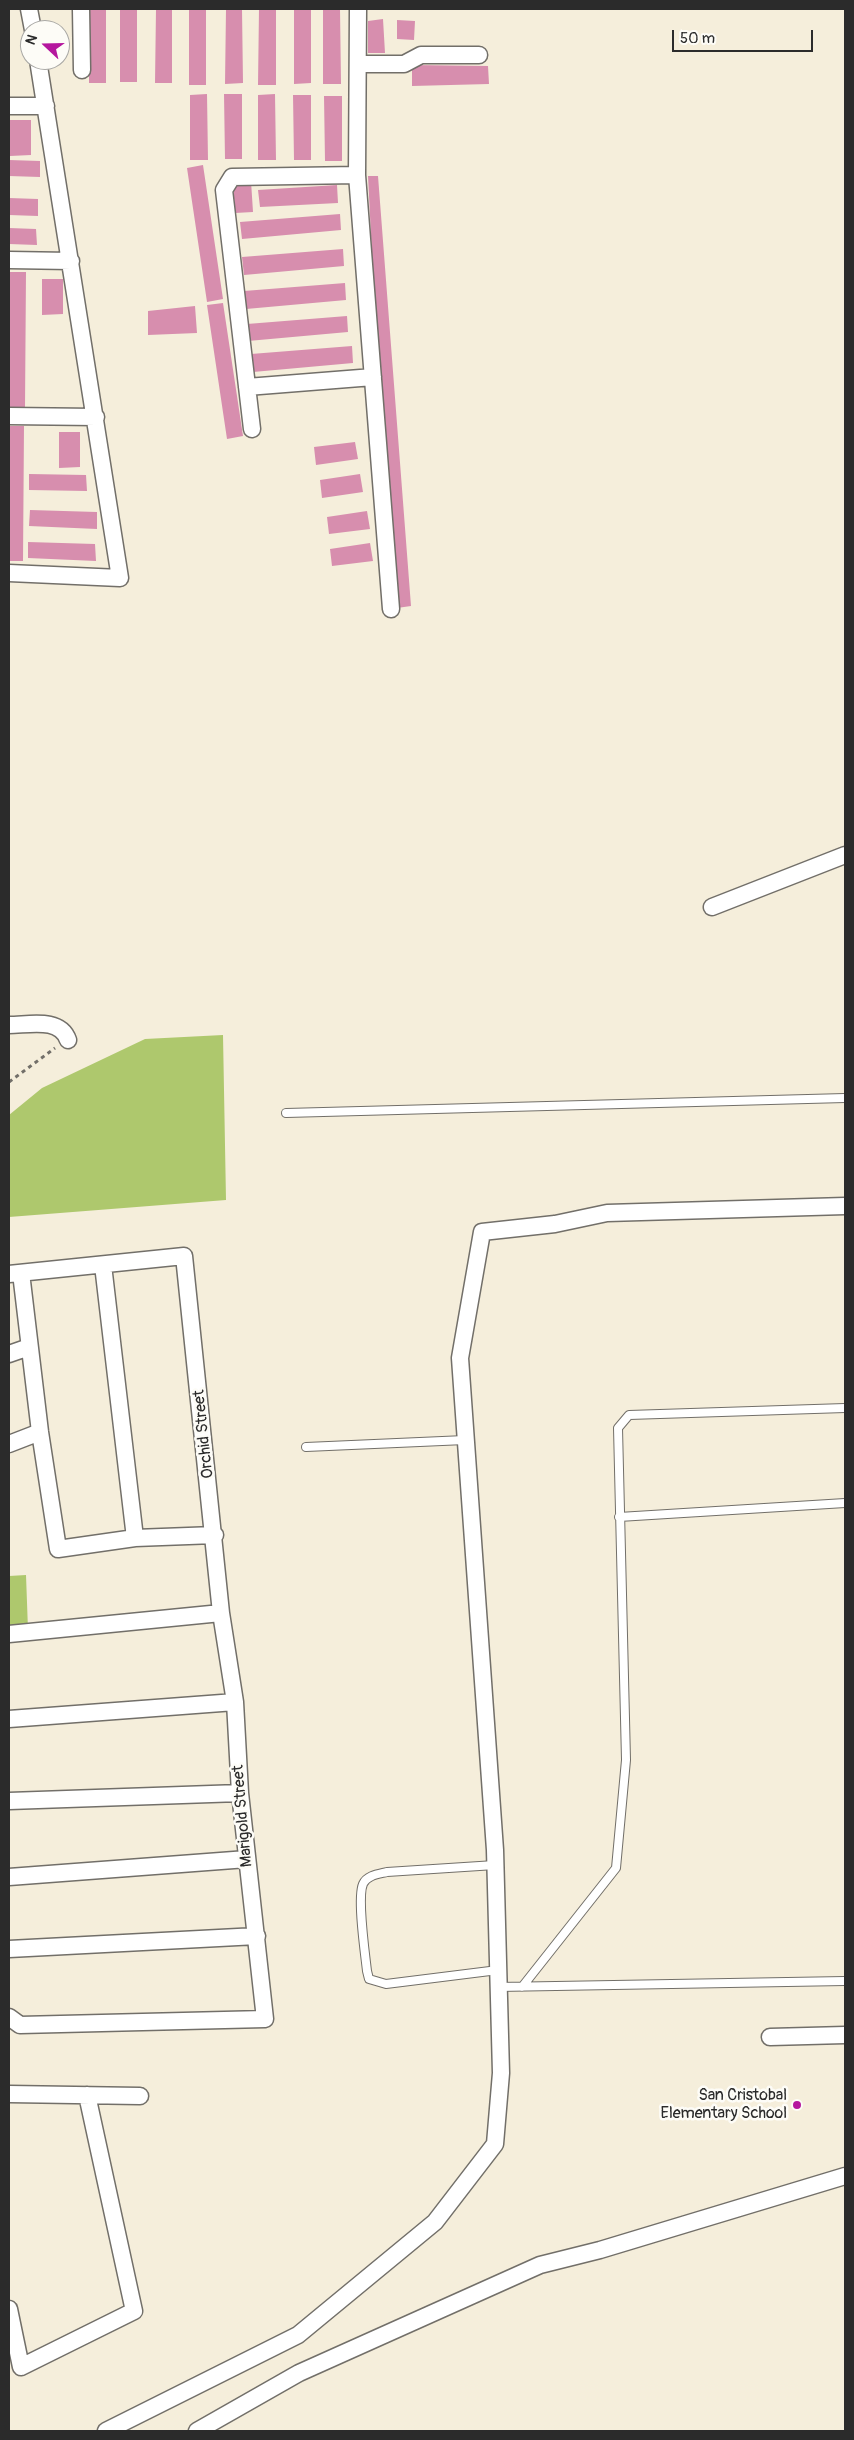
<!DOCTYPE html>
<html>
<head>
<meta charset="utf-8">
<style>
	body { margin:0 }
	#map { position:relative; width:854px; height:2440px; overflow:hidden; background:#f5eedb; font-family:Pangolin,sans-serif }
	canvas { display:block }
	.frame { position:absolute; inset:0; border:10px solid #2b2b2b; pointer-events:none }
	.north { position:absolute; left:20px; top:20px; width:50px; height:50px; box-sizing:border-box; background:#fdfcf7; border:1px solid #a9a8a5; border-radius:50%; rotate:291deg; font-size:14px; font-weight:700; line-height:20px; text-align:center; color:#2b2b2b }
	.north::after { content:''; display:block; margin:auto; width:18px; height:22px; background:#b5179e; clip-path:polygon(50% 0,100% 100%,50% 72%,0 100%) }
	.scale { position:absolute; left:672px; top:30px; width:141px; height:22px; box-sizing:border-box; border:2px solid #2b2b2b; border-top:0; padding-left:6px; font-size:15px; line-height:18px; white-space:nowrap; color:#2b2b2b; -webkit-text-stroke:4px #fdfcf7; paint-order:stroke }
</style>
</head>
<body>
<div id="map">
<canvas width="854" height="2440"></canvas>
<div class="frame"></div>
<div class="north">N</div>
<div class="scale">50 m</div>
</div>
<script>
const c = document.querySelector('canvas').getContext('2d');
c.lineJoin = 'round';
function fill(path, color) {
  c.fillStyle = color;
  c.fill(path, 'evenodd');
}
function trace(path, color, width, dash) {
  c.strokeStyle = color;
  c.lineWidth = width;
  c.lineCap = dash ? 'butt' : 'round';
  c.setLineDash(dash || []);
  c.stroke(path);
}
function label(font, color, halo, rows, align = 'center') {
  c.font = font + ' Pangolin,sans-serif';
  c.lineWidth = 5;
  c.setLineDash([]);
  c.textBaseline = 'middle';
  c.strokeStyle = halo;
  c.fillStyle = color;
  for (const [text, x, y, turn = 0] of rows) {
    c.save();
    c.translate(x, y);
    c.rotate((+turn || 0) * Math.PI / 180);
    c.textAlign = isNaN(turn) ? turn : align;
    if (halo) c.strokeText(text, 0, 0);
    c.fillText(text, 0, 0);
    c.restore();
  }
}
const green = new Path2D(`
	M223 1035 226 1200 9 1217V1115L42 1088 145 1039Z
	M26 1575 28 1630 9 1631V1576Z`);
const building = new Path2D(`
	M89 9H106V83H89Z
	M120 9H137V82H120Z
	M156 9H172V83H155Z
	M189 9H206V85H189Z
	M226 9H242L243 83 225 84Z
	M259 9H276V85H258Z
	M294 9H311V83L294 84Z
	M323 9H340L341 84H323Z
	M383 19 385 53H368V21Z
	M397 20 415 21 414 40 397 39Z
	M412 65 488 66 489 84 412 86Z
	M207 94 208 160H190V95Z
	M224 94H242V159H225Z
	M275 94 276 160H258V95Z
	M293 95H311V160H294Z
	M324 96H342V161H325Z
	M10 120H31V155L10 156Z
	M9 160 40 161V177L9 176Z
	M203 165 223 299 207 302 187 168Z
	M368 176H378L411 606 397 608 378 375Z
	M251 181 253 212 235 213 233 182Z
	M337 185 338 203 260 207 258 190Z
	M9 198 38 199V216L9 215Z
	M340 214 341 230 242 239 240 222Z
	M9 228 36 229 37 245 9 244Z
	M343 249 344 266 244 275 242 257Z
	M9 272H26L25 407H9Z
	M42 279H63V314L42 315Z
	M345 283 346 300 246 309 244 291Z
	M223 303 243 436 227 439 207 305Z
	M195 306 197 333 148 335V311Z
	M347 316 348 332 248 341 247 324Z
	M352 346 353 363 253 372 251 354Z
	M9 426H24L23 561H9Z
	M59 432H80V467L59 468Z
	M355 442 358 459 316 465 314 447Z
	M29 474 86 475 87 491 29 490Z
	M360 474 363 492 322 498 320 480Z
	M30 510 97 512V529L29 526Z
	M367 511 370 529 329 534 327 517Z
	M28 542 95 544 96 561 28 558Z
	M370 543 373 561 332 566 330 549Z`);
const path = new Path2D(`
	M9 1082 55 1048`);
const service = new Path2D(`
	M286 1113 845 1098
	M306 1447 465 1440
	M619 1517 845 1503
	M495 1865 387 1872C379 1874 367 1875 363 1884 357 1898 365 1953 367 1971L369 1979 386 1984 498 1970
	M498 1987 845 1981
	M522 1987 616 1868 626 1760 618 1428 629 1415 845 1408`);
const minor = new Path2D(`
	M29 9 33 30
	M81 9 82 70
	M358 9 357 175 391 609
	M358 64H404L421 55H479
	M9 106H46
	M9 260 71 261
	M247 387 373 377
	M9 416 96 417
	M252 429 224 190 232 177 357 175
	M9 573 120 578 38 60
	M712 907 845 855
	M9 1025C29 1025 60 1017 68 1040
	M103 1265 135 1538
	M21 1273 40 1432 58 1549 135 1538 215 1535
	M9 1274 184 1256 221 1613 235 1702 240 1793 265 2019 20 2025 9 2017
	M9 1354 29 1347
	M9 1444 40 1432
	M9 1634 221 1613
	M9 1719 235 1702
	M9 1801 240 1793
	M9 1877 247 1859
	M9 1949 257 1936
	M770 2037 845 2035
	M9 2094 140 2096
	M9 2309 21 2367 134 2311 87 2095
	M106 2431 298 2335 435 2222 495 2144 501 2073 495 1850 460 1358 482 1232 555 1224 607 1213 845 1206
	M197 2431 299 2373 540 2265 600 2250 845 2176`);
const markers = [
	[797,2105,5,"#b5179e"]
];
const streetNames = [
	["Orchid Street",204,1434,-96],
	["Marigold Street",243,1816,-95]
];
const poiNames = [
	["San Cristobal",787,2096],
	["Elementary School",787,2114]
];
fill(green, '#aec86d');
fill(building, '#d78eae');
trace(service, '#726f69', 10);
trace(minor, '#726f69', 19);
trace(path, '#726f69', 3, [4, 4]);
trace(service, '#fff', 8);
trace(minor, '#fff', 16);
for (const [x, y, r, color] of markers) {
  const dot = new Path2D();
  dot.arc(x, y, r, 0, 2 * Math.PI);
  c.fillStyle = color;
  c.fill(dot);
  trace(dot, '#fdfcf7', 2);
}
label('16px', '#2b2b2b', '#fdfcf7', streetNames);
label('16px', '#2b2b2b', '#fdfcf7', poiNames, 'right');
</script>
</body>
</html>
